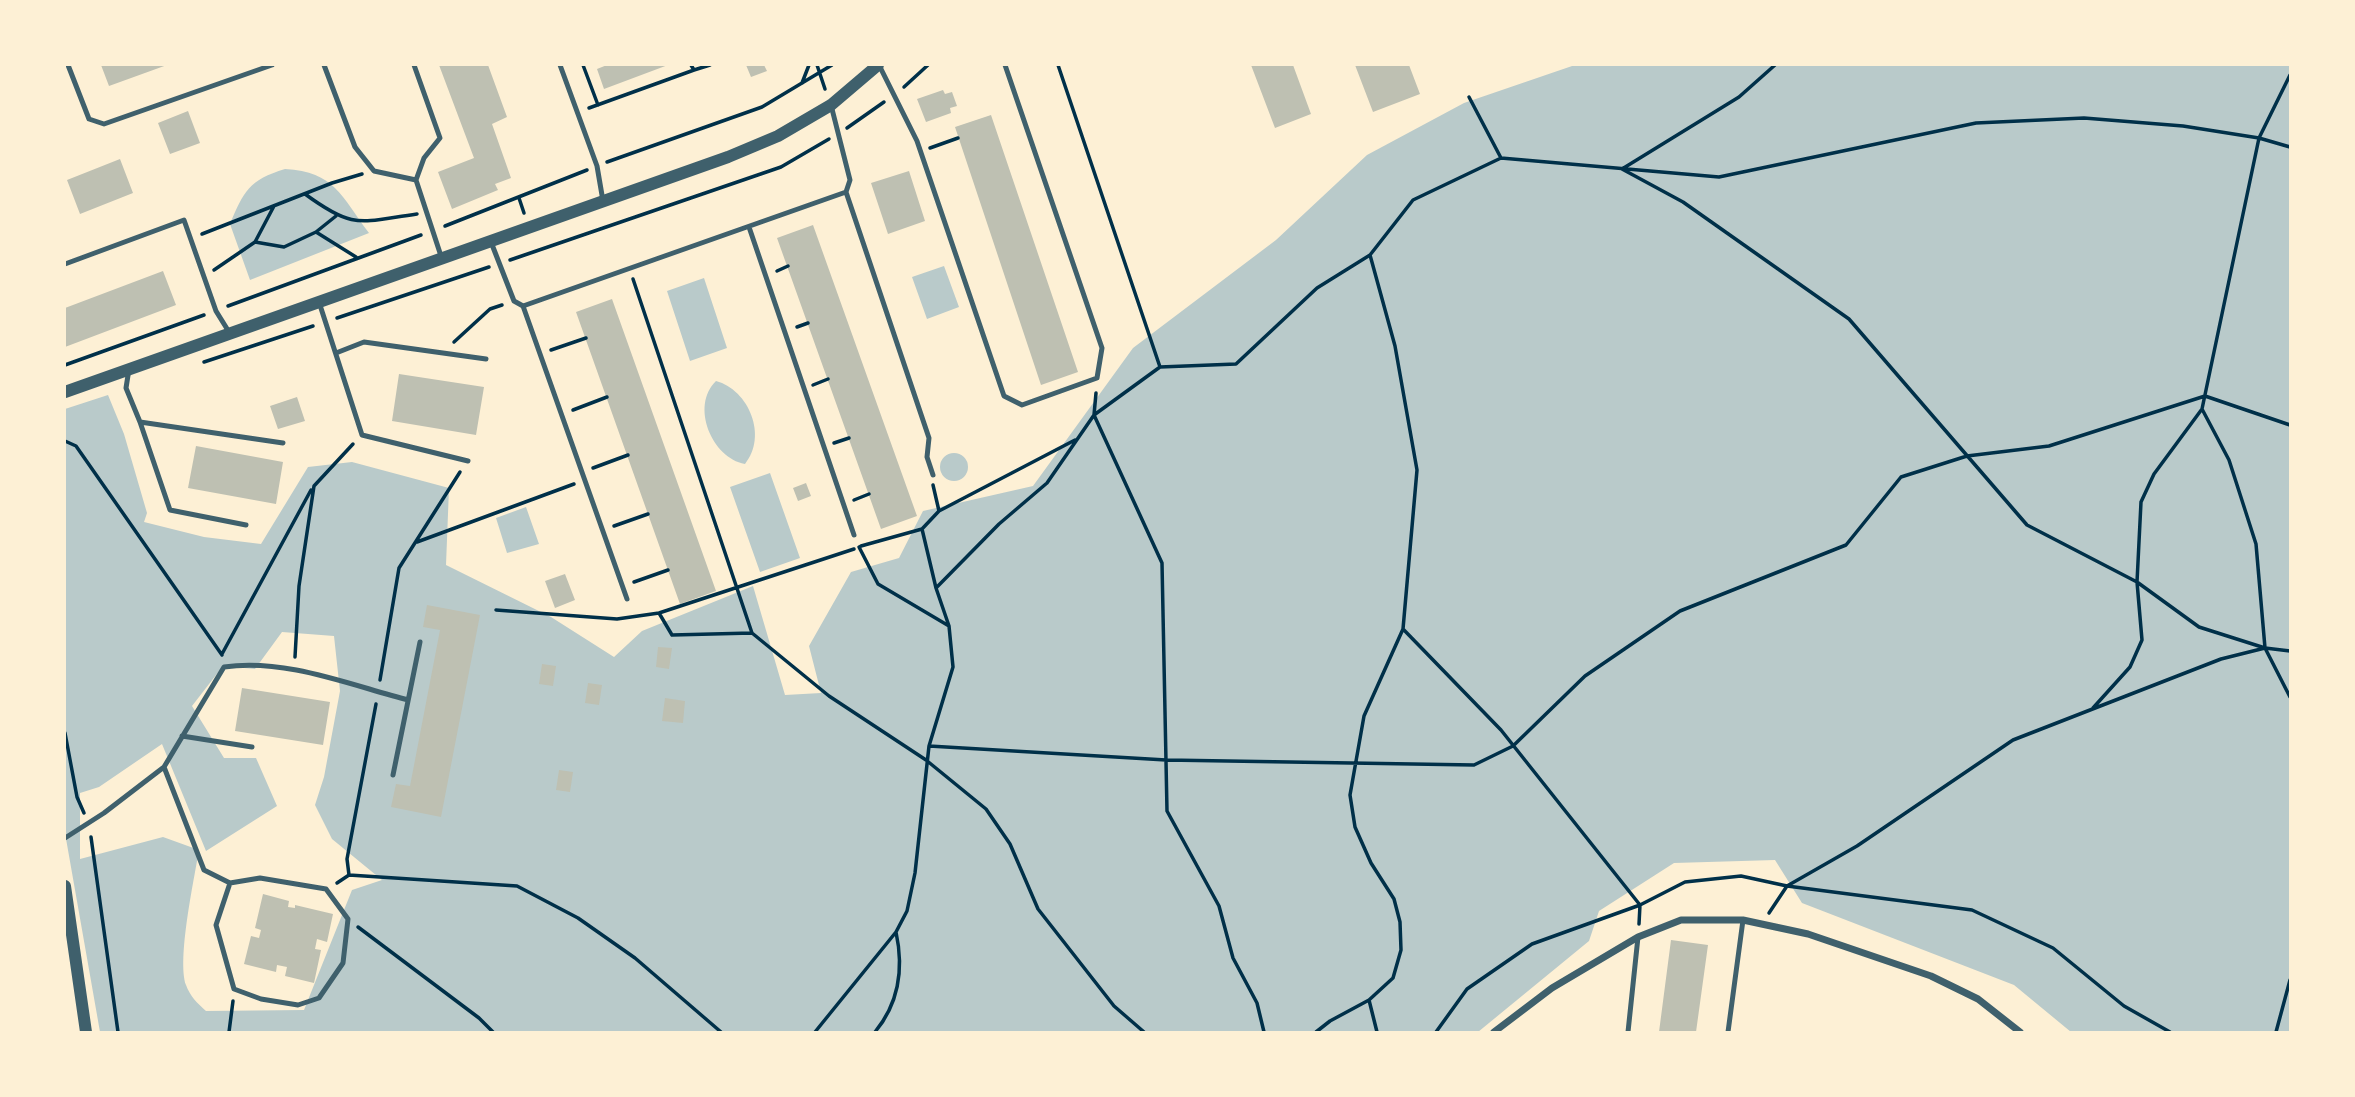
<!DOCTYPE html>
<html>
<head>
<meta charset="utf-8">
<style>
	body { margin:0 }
	#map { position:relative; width:2355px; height:1097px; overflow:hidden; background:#fdf0d5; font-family:"Work Sans",sans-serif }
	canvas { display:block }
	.frame { position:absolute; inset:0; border:66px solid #fdf0d5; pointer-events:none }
</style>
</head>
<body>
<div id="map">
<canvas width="2355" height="1097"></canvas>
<div class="frame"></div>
</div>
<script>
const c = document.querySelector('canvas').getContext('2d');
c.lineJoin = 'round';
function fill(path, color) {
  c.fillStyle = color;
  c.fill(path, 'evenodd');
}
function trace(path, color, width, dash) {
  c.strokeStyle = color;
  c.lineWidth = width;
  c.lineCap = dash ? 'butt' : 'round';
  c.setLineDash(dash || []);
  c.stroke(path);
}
const green = new Path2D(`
	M1575 65H2290V1032H2071L2014 985 1802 903 1775 860 1674 863 1599 911 1589 941 1478 1032H100L65 833V409L108 395 124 434 147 513 144 522 204 537 261 544 308 467 352 462 449 488 446 565 551 617 614 657 642 631 753 586 785 695 821 693 809 646 851 572 899 558 923 511 1033 486 1133 348 1276 240 1367 155 1464 103ZM282 632 334 636 340 691 324 777 315 805 332 839 382 880 352 890 304 1010 206 1011C197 1003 190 996 186 985 177 959 194 880 199 850L163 837 80 859V793L99 787 162 744 206 851 277 806 256 758H224L192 706 223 666 255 669Z
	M285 169C335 172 341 196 369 233L250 280 230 224C244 191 249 180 285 169Z
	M944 266 959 307 927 319 912 277Z
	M704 278 727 348 690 361 667 291Z
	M716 381C749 390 768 436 745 464 712 458 690 406 716 381Z
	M940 467a14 14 0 1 1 28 0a14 14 0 1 1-28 0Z
	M770 473 800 558 760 572 730 487Z
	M526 507 539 544 507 553 496 518Z`);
const building = new Path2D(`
	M101 65H167L109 86Z
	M439 65H488L507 117 492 124 511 178 495 184 498 190 452 209 438 172 474 158Z
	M607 65H668L604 89 597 69Z
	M746 65H764L767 71 751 77Z
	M1251 65H1293L1311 114 1275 128Z
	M1355 65H1409L1420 94 1373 112Z
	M943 90 945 94 952 92 957 106 950 108 951 113 926 122 917 99Z
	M188 111 200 143 170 154 158 123Z
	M991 115 1078 372 1041 385 955 127Z
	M120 159 133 193 80 214 67 180Z
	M909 171 925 221 888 234 871 183Z
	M813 225 917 516 881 529 777 238Z
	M163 271 176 305 65 347V308Z
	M612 299 716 591 680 604 576 312Z
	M399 374 484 387 476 435 392 421Z
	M297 397 305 421 278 429 270 406Z
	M196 446 283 462 276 504 188 488Z
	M806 483 811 496 798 501 793 488Z
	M565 574 575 600 555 608 545 581Z
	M427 605 480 615 441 817 391 807 396 784 410 786 440 630 423 627Z
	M658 647 672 648 669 669 656 667Z
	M542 664 556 666 553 686 539 684Z
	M588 683 602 685 599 705 585 703Z
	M242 688 330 702 323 745 235 731Z
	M665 698 685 701 683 723 662 721Z
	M559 770 573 772 570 792 556 790Z
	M263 894 289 901 288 907 295 908V905L333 914 327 942 317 939 315 949 321 950 314 983 285 976 287 967 277 965 276 972 244 964 251 936 259 938 261 930 255 928Z
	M1671 940 1708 945 1696 1032H1659Z`);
const path = new Path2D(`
	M583 65 598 105
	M817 65 825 89
	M1058 65 1160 367
	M1775 65 1739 97 1622 169 1683 202 1849 319 2027 525 2137 582 2199 627 2265 648
	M694 70 710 65
	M802 83 809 65
	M904 87 928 65
	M1469 97 1501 158
	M589 108 694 70 691 65
	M847 128 884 102
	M930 148 958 138
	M607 162 762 107 832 65
	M305 194C354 230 359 222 417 214
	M519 198 524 213
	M445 226 587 170
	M316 232 356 257
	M202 234 332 183 362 174
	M255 242 284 247 316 232 336 216
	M510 260 781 167 829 139
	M214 270 255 242 274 206
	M777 271 788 266
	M633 279 752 633 829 696 926 760 986 809 1010 844 1038 909 1114 1006 1144 1032
	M228 306 421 235
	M337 318 489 267
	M797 327 808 323
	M454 342 490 309 502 305
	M551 350 586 338
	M204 362 313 326
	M65 365 204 315
	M813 385 828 379
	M1096 393 1094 415 1162 563 1167 811 1219 906 1233 958 1257 1003 1264 1032
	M2202 409 2229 460 2256 544 2265 648 2290 697
	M573 410 607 397
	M65 441 76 446 222 655
	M834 443 849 438
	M593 468 628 455
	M933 485 939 511
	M854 500 869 494
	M614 526 648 514
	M922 529 936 588
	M417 542 574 484
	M861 546 922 529 939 511 1075 440
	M859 547 878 584 949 626
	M634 582 668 570
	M496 610 617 619 659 613 854 549
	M659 613 672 635 752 633
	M1403 629 1501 730 1640 905 1639 924
	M222 654 311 490
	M295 657 299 586 314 486 353 444
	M380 680 399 568 460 472
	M2093 708 2130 667 2142 640 2137 582 2141 502 2154 474 2202 409 2259 138 2290 75
	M65 733 77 797 84 813
	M929 746 1166 760 1474 765 1513 746 1585 676 1680 611 1846 545 1901 477 1967 456 2049 446 2205 396 2290 425
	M91 837 118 1032
	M349 875 347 859 376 704
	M337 883 349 875 517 886 578 918 635 958 721 1032
	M1769 913 1787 886 1857 846 2013 740 2221 659 2265 648 2290 651
	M358 927 479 1018 493 1032
	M1369 1000 1377 1032
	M229 1032 233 1001
	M815 1032 896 932 907 911 915 873 929 746 953 667 949 626 936 588 999 524 1047 483 1094 415 1160 367 1236 364 1317 288 1370 255 1413 200 1501 158 1719 177 1976 123 2084 118 2183 126 2259 138 2290 147
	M875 1032C899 1003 904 969 896 932
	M1316 1032 1330 1021 1369 1000 1393 978 1401 950 1400 922 1394 899 1371 863 1355 827 1350 795 1364 716 1403 629 1417 470 1395 346 1370 255
	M1436 1032 1467 989 1532 944 1640 905 1685 882 1741 876 1787 886 1972 910 2053 948 2124 1006 2170 1032
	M2276 1032 2290 980`);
const service = new Path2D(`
	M68 65 89 119 104 124 272 65
	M324 65 355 147 374 171 416 180
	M414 65 440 138 424 158 416 180 441 256
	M560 65 597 166 603 201
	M879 65 917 141 1004 396 1022 405 1097 378 1102 348 1005 65
	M831 105 850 180 846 192 929 438 927 457 933 475
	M749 227 854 535
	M491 242 514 301 523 306 846 192
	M65 264 184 220 216 311 229 332
	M319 302 362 435 468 461
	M523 306 627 599
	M336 353 364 342 486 359
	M129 369 126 388 140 422 283 443
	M140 422 170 510 246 525
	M182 736 252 747
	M164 767 204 870 230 883 216 925 234 989 261 999 298 1005 319 998 343 963 348 919 326 889 260 878 230 883
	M393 775 420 642
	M65 838 104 813 164 767 224 667C285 658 350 685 408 700
	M1628 1032 1638 937
	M1728 1032 1743 920`);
const minor = new Path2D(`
	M1494 1032 1552 988 1638 937 1681 920H1743L1808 934 1931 976 1978 999 2020 1032`);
const tertiary = new Path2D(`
	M65 392 728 157 778 136 831 105 878 65
	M65 886 86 1032`);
fill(green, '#b9caca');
fill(building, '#bec0b2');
trace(path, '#003049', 3.5);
trace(service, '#3f606c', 5);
trace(minor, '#3f606c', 7);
trace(tertiary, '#3f606c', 12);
</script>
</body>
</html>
